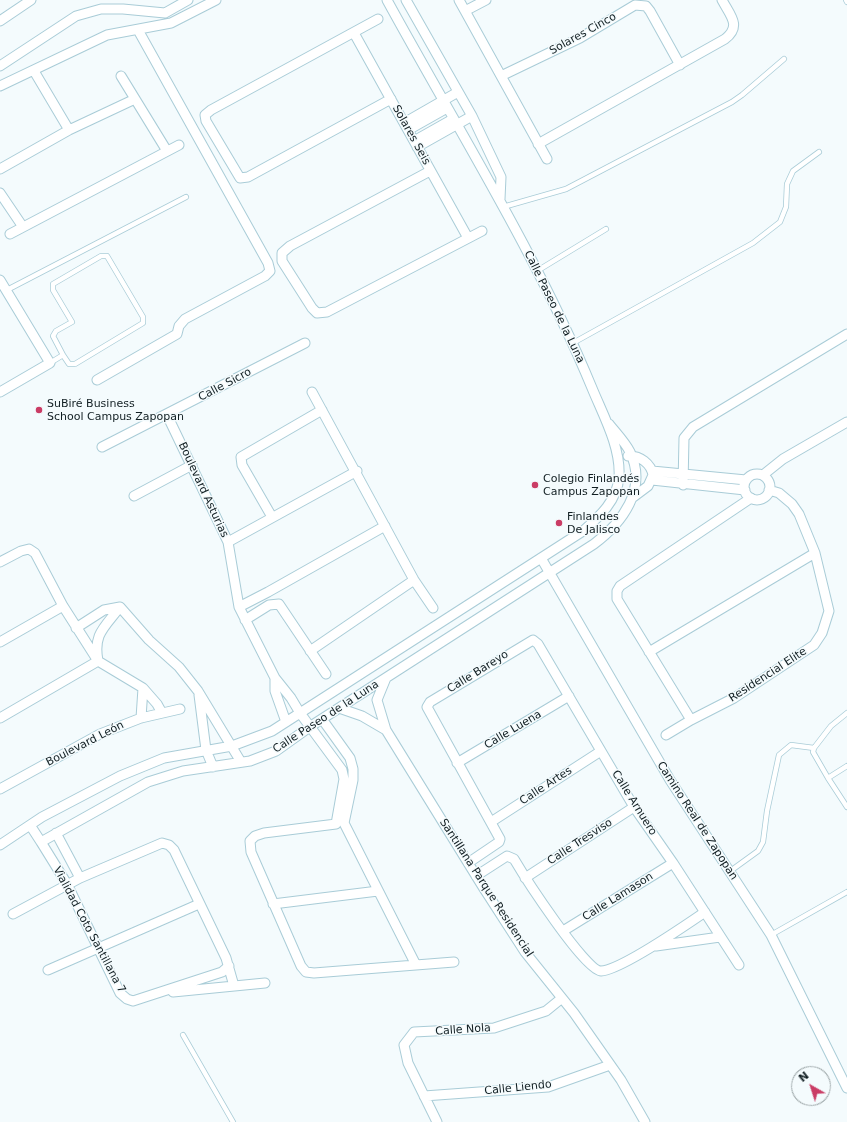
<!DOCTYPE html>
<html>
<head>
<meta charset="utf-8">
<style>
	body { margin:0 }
	#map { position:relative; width:847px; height:1122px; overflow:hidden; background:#f4fbfd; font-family:"DejaVu Sans",sans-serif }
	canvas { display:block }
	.north { position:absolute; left:791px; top:1066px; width:40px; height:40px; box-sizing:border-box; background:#f4fbfd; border:1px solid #99a3a5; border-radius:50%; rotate:321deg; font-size:11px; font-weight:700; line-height:16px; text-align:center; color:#111e22 }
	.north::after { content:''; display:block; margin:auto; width:14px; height:18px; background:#ca3c65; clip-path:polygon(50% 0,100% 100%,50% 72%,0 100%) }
</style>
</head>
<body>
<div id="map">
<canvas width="847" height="1122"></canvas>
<div class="north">N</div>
</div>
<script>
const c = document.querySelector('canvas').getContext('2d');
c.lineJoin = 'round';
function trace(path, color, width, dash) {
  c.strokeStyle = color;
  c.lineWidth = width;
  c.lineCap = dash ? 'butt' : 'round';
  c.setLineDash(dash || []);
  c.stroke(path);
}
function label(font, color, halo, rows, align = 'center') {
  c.font = font + ' "DejaVu Sans",sans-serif';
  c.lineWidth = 3;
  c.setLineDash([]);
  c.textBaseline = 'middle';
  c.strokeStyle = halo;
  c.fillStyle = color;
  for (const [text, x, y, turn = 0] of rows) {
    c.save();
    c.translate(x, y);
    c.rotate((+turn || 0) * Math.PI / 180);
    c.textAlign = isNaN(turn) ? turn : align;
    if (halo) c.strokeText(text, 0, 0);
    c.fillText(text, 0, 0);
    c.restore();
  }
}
const service = new Path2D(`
	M846 0 847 2
	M503 207 566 189 732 102 742 95 784 59
	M537 271 606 229
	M5 291 186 197
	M573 343 753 243 780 222 786 207 787 184 793 171 819 152
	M50 363 63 355 69 364H75L143 323V317L107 256H101L53 284V290L72 322 56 331 53 336 63 355
	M847 766 828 778 847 807
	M828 778 813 752 814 748 831 726 847 713
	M729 872 758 851 763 842 767 811 779 755 791 745 814 748
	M771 935 847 892
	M183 1035 233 1122`);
const minor = new Path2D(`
	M406 0 472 116 501 177 500 199
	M459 0 547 159
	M465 11 486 0
	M378 19 211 110 205 115 206 121 240 178 248 177 391 99
	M0 21 31 0
	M354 33 468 238
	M0 66 76 16 101 9H123L165 13 188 0
	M34 71 69 130
	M121 76 167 151
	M501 76 580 38 635 5 646 6 650 11 680 65
	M0 86 107 35 171 23 216 0
	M404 123 458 92
	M408 130 447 108
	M414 141 453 119
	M538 144 725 39C742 26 730 15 722 0
	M417 147 472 116
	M0 169 69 130 135 99
	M430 171 290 246 282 253V261L312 308 317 313 327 312 482 231
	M0 193 23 227
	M10 234 179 145
	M0 280 50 363 0 392
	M97 380 177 334 179 326 185 319 265 276 270 271 268 263 138 30
	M312 392 414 580 433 608
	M167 415 228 542 239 607 275 678 291 698 300 713 342 770 344 779 336 824 264 833 255 836 250 841 251 852 301 966 306 972 314 973 454 962
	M102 447 305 343
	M628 456C640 455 651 464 653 475L648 486 632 498
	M652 471 746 480
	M744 487a13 13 0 1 1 26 0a13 13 0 1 1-26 0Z
	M763 475 783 459 847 422
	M652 480 745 490
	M683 485 684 438 693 427 847 334
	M134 496 192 465
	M272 517 242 465 241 457 322 410
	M228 542 357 471
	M541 558 670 780 771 935 847 1088
	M0 562 21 551 29 549 35 553 63 606 98 661 143 688 141 718
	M120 607 149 640 179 667 198 691 241 762
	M239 607 268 592 385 526
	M245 620 269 605 279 604 326 674
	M76 628 104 610 120 607
	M0 642 63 606
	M310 651 414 580
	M649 652 815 553
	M275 678V691L286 722
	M386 678 377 700 386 730 483 887 525 952 574 1013 621 1080 645 1122
	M143 688 157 704 162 713
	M199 695 206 750 213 767
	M339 708 362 716 386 730
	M0 718 98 661C93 634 104 628 120 607
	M322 719 350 758 353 769V780L344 823 416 965
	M691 720 617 599V591L620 586 751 498
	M666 735 691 720 734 698 814 645 822 633 829 611 815 553 799 514 792 504 779 493 769 490
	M457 763 569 696
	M0 789 100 734 141 718 180 709
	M491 822 601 751
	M30 825 41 842 148 782 183 771 250 761 276 751 311 726 594 544C622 523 648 489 630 452 625 442 616 433 609 424
	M56 833 80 878
	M41 842 67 884 120 993 127 999 133 1001 222 972 229 966
	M0 845 42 817 120 776 164 758 232 746 272 731 583 531C600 516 617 501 619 477 621 447 603 415 592 388 536 253 457 128 387 0
	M468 863 499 842 500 839 427 707 430 702 533 640 538 644 634 807 673 863 739 965
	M476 876 507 856 514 859C524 876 585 971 601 971 621 970 686 925 705 912
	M525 878 634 807
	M273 904 378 891
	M13 914 80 878 162 843 169 845 174 850 226 958 234 986
	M563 931 673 863
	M656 946 720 937
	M48 970 199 904
	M173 992 265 983
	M424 1096 548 1087 610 1065
	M437 1122 408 1063 404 1045 414 1032 494 1028 546 1011 562 998`);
const markers = [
	[39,410,4,"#ca3c65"],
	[535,485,4,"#ca3c65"],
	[559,523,4,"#ca3c65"]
];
const streetNames = [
	["Solares Cinco",583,34,-29],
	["Solares Seis",411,135,61],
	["Calle Paseo de la Luna",554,307,64],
	["Calle Sicro",225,385,-28],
	["Boulevard Asturias",203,490,65],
	["Calle Bareyo",478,672,-32],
	["Residencial Elite",768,675,-33],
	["Calle Paseo de la Luna",326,717,-33],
	["Calle Luena",513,730,-31],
	["Boulevard León",85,744,-27],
	["Calle Artes",546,786,-33],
	["Calle Arnuero",634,803,58],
	["Camino Real de Zapopan",697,821,57],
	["Calle Tresviso",580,842,-33],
	["Santillana Parque Residencial",486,888,57],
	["Calle Lamason",618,897,-32],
	["Vialidad Coto Santillana 7",89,930,62],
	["Calle Nola",463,1030,-4],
	["Calle Liendo",518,1088,-6]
];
const poiNames = [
	["SuBiré Business",47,404],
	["School Campus Zapopan",47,417],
	["Colegio Finlandés",543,479],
	["Campus Zapopan",543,492],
	["Finlandes",567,517],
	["De Jalisco",567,530]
];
trace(service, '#a9ccd7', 6);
trace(minor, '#a9ccd7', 11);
trace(service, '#fff', 4.5);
trace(minor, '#fff', 9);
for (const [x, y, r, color] of markers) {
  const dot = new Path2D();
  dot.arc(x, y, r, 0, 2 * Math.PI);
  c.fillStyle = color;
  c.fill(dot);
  trace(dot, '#f4fbfd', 1.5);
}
label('11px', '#111e22', '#f4fbfd', streetNames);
label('11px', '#111e22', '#f4fbfd', poiNames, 'left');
</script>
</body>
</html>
